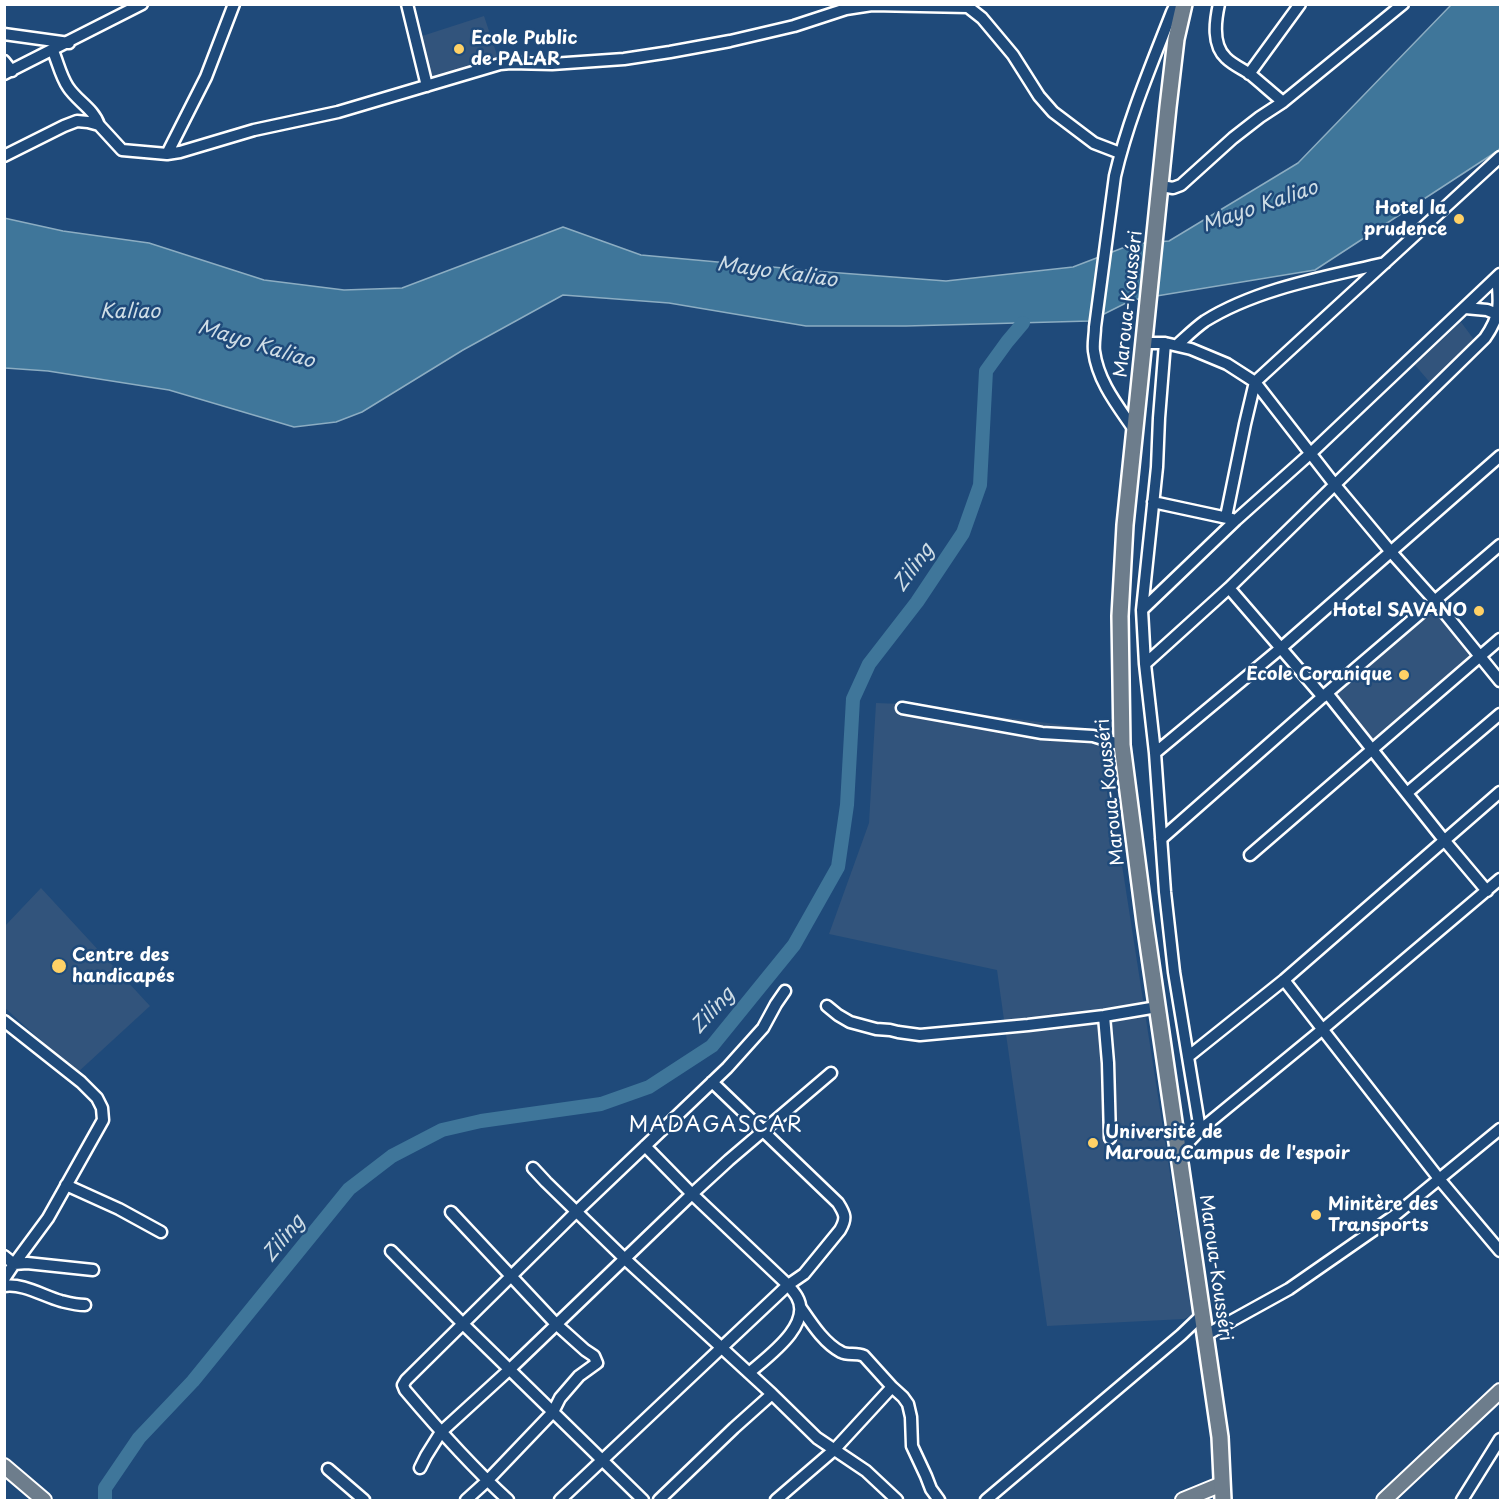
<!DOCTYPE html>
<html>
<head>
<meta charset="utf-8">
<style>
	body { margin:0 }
	#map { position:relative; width:1505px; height:1505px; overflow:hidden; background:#1f4a7a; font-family:"Playpen Sans",sans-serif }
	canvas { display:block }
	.frame { position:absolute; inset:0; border:6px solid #fff; pointer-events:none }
</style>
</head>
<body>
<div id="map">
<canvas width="1505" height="1505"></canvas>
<div class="frame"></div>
</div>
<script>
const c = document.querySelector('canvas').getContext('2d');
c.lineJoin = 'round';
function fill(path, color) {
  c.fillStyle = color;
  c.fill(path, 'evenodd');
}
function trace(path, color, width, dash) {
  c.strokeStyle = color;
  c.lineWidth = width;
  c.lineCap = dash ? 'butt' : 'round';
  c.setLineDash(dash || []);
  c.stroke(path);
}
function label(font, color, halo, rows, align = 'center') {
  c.font = font + ' "Playpen Sans",sans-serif';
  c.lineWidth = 5;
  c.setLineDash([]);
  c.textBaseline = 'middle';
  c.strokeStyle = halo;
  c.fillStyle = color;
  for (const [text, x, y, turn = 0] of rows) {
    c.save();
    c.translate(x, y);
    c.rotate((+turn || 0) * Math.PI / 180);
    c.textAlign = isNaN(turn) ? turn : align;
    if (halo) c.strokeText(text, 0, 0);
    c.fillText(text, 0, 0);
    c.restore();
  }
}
const built = new Path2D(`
	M484 16 499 61 434 83 419 37Z
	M1461 322 1475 341 1433 386 1415 365Z
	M1433 606 1476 656 1374 744 1331 694Z
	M876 703 902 704 1101 730 1192 1315 1184 1319 1047 1326 997 970 829 934 869 823Z
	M41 888 150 1006 77 1073 5 1008 4 927Z`);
const water = new Path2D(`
	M1451 5H1500V147L1499 150 1315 270 1132 300 1090 321 906 326H806L669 303 563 295 463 350 362 412 336 422 294 427 169 390 48 371 5 368 4 218 63 231 149 243 264 280 344 290 402 288 563 227 641 255 827 272 946 281 1073 267 1133 244 1169 241 1298 163Z`);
const river = new Path2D(`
	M105 1500V1488L139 1438 193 1381 349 1189 392 1156 442 1130 481 1121 601 1104 649 1087 712 1046 794 945 838 867 847 805 853 699 869 664 917 602 963 533 980 485 986 371 1007 342 1023 323`);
const minor = new Path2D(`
	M407 4 427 86
	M1219 4C1215 22 1212 45 1226 58 1233 65 1243 69 1250 74 1261 83 1272 93 1283 102
	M4 34 69 43
	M53 51C58 63 61 77 68 87 77 101 94 109 99 125
	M4 61 12 71
	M4 74 142 4
	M1249 74 1300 4
	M167 154 206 77 234 4
	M4 156 64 126 77 121 88 122 99 125 122 150 167 154 180 152 254 130 338 112 500 64 511 63 552 64 624 59 670 52 730 41 794 26 846 9 872 5 968 7 982 18 1013 55 1039 96 1053 112 1094 143 1120 153
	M1161 186 1173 188 1181 185 1233 138 1260 117 1283 102 1403 4
	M1465 308 1487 310 1497 314
	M1145 343H1165L1191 349 1227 364 1255 382 1335 485 1391 552 1435 601 1500 681
	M1165 343 1159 418 1157 467 1142 610 1145 664 1155 753 1165 892 1174 972 1200 1130
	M1177 345C1186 337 1195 328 1205 321 1258 288 1326 277 1385 263
	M1135 431C1118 406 1098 382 1094 351 1093 343 1095 335 1095 327L1115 176C1128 120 1151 66 1172 12L1176 4
	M1153 502 1232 519
	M1226 517 1245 424 1255 382 1500 157
	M1229 588 1323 697
	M1142 610 1236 520 1311 453 1500 274
	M1145 664 1229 588 1485 338C1501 315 1500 303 1497 277
	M1327 693 1444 840 1487 891
	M902 708 1042 733 1093 736 1122 745
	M1155 753 1281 648 1500 456
	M1407 793 1500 714
	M1161 839 1327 693 1500 545
	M1250 855 1500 639
	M1284 980 1440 1180 1500 1251
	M827 1006 838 1015 850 1022 876 1029 890 1030 898 1032 920 1035 1028 1025 1104 1016 1157 1007
	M1104 1016 1108 1063 1110 1138
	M4 1021 81 1082 97 1098 102 1108 103 1120 48 1218 14 1264 4 1279
	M1189 1056 1284 980 1500 792
	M645 1146 692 1194 788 1285C791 1289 795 1293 797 1297 813 1325 767 1357 749 1373
	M1179 1152 1200 1130 1323 1029 1500 879
	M533 1168 546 1182 625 1259 772 1394 817 1438 866 1471 897 1500
	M66 1185 119 1209 161 1232
	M451 1212 556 1324 585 1350 594 1356 597 1363 579 1376 560 1398 553 1412 487 1481 466 1500
	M391 1251 463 1324 643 1500
	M4 1256 14 1264 27 1263 93 1270
	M4 1286C23 1283 43 1296 61 1301 69 1303 76 1305 85 1305
	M801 1308C812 1324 824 1343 841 1352 848 1356 856 1352 864 1356L892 1387 903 1397 908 1404 911 1417 912 1446 926 1476 931 1489 939 1500
	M1204 1336 1289 1289 1394 1216 1500 1129
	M420 1468 426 1456 441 1432 510 1369 692 1194 729 1160 831 1073
	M328 1469 364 1500
	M508 1500C471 1466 438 1429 405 1390L403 1385 406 1380 576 1212 727 1068 763 1028 776 1004 785 991
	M560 1500 788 1285 804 1274 840 1230C847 1218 845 1214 838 1203L712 1082
	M659 1500 734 1428 772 1394
	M776 1500 834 1450 892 1387
	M986 1500 1181 1335 1202 1315
	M1462 1500 1500 1439`);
const major = new Path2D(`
	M4 1466 44 1500
	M1183 1500 1222 1484
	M1384 1500 1500 1391`);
const highway = new Path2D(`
	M1184 4 1176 39 1168 107 1125 525 1120 616 1122 745 1145 923 1220 1437 1223 1500`);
const markers = [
	[459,49,6,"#ffd166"],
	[1459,219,6,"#ffd166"],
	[1479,611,6,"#ffd166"],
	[1404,675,6,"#ffd166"],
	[59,966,8,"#ffd166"],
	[1093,1143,6,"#ffd166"],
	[1316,1215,6,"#ffd166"]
];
const poiNames = [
	["Ecole Public",471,39],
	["de PALAR",471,60],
	["Hotel la",1447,209,"right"],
	["prudence",1447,230,"right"],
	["Hotel SAVANO",1467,611,"right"],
	["Ecole Coranique",1392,675,"right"],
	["Centre des",72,956],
	["handicapés",72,977],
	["Université de",1105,1133],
	["Maroua,Campus de l'espoir",1105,1154],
	["Minitère des",1328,1205],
	["Transports",1328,1226]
];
const streetNames = [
	["Maroua-Kousséri",1129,304,-84],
	["Maroua-Kousséri",1111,792,-96],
	["Maroua-Kousséri",1215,1268,82]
];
const waterNames = [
	["Mayo Kaliao",1260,207,-19],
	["Mayo Kaliao",777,273,8],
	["Kaliao",130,312],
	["Mayo Kaliao",256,345,17],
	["Ziling",914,568,-54],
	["Ziling",713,1011,-48],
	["Ziling",284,1239,-51]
];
const quarterNames = [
	["MADAGASCAR",716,1126]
];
fill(built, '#32547c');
fill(water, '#3f769a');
trace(water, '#8cadc2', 1.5);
trace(river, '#3f769a', 14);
trace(minor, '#fff', 15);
trace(major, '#fff', 18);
trace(highway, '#fff', 20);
trace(minor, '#1f4a7a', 10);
trace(major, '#6d7d8c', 14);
trace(highway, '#6d7d8c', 15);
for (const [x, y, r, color] of markers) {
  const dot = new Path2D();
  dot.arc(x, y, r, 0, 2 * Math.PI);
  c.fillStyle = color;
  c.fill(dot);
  trace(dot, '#1f4a7a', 2);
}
label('bold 18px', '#fff', '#1f4a7a', poiNames, 'left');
label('18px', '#fff', '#1f4a7a', streetNames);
label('italic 20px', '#cfdde6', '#1f4a7a', waterNames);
c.letterSpacing = '1.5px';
label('21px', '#fff', '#1f4a7a', quarterNames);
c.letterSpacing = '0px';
</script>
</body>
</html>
